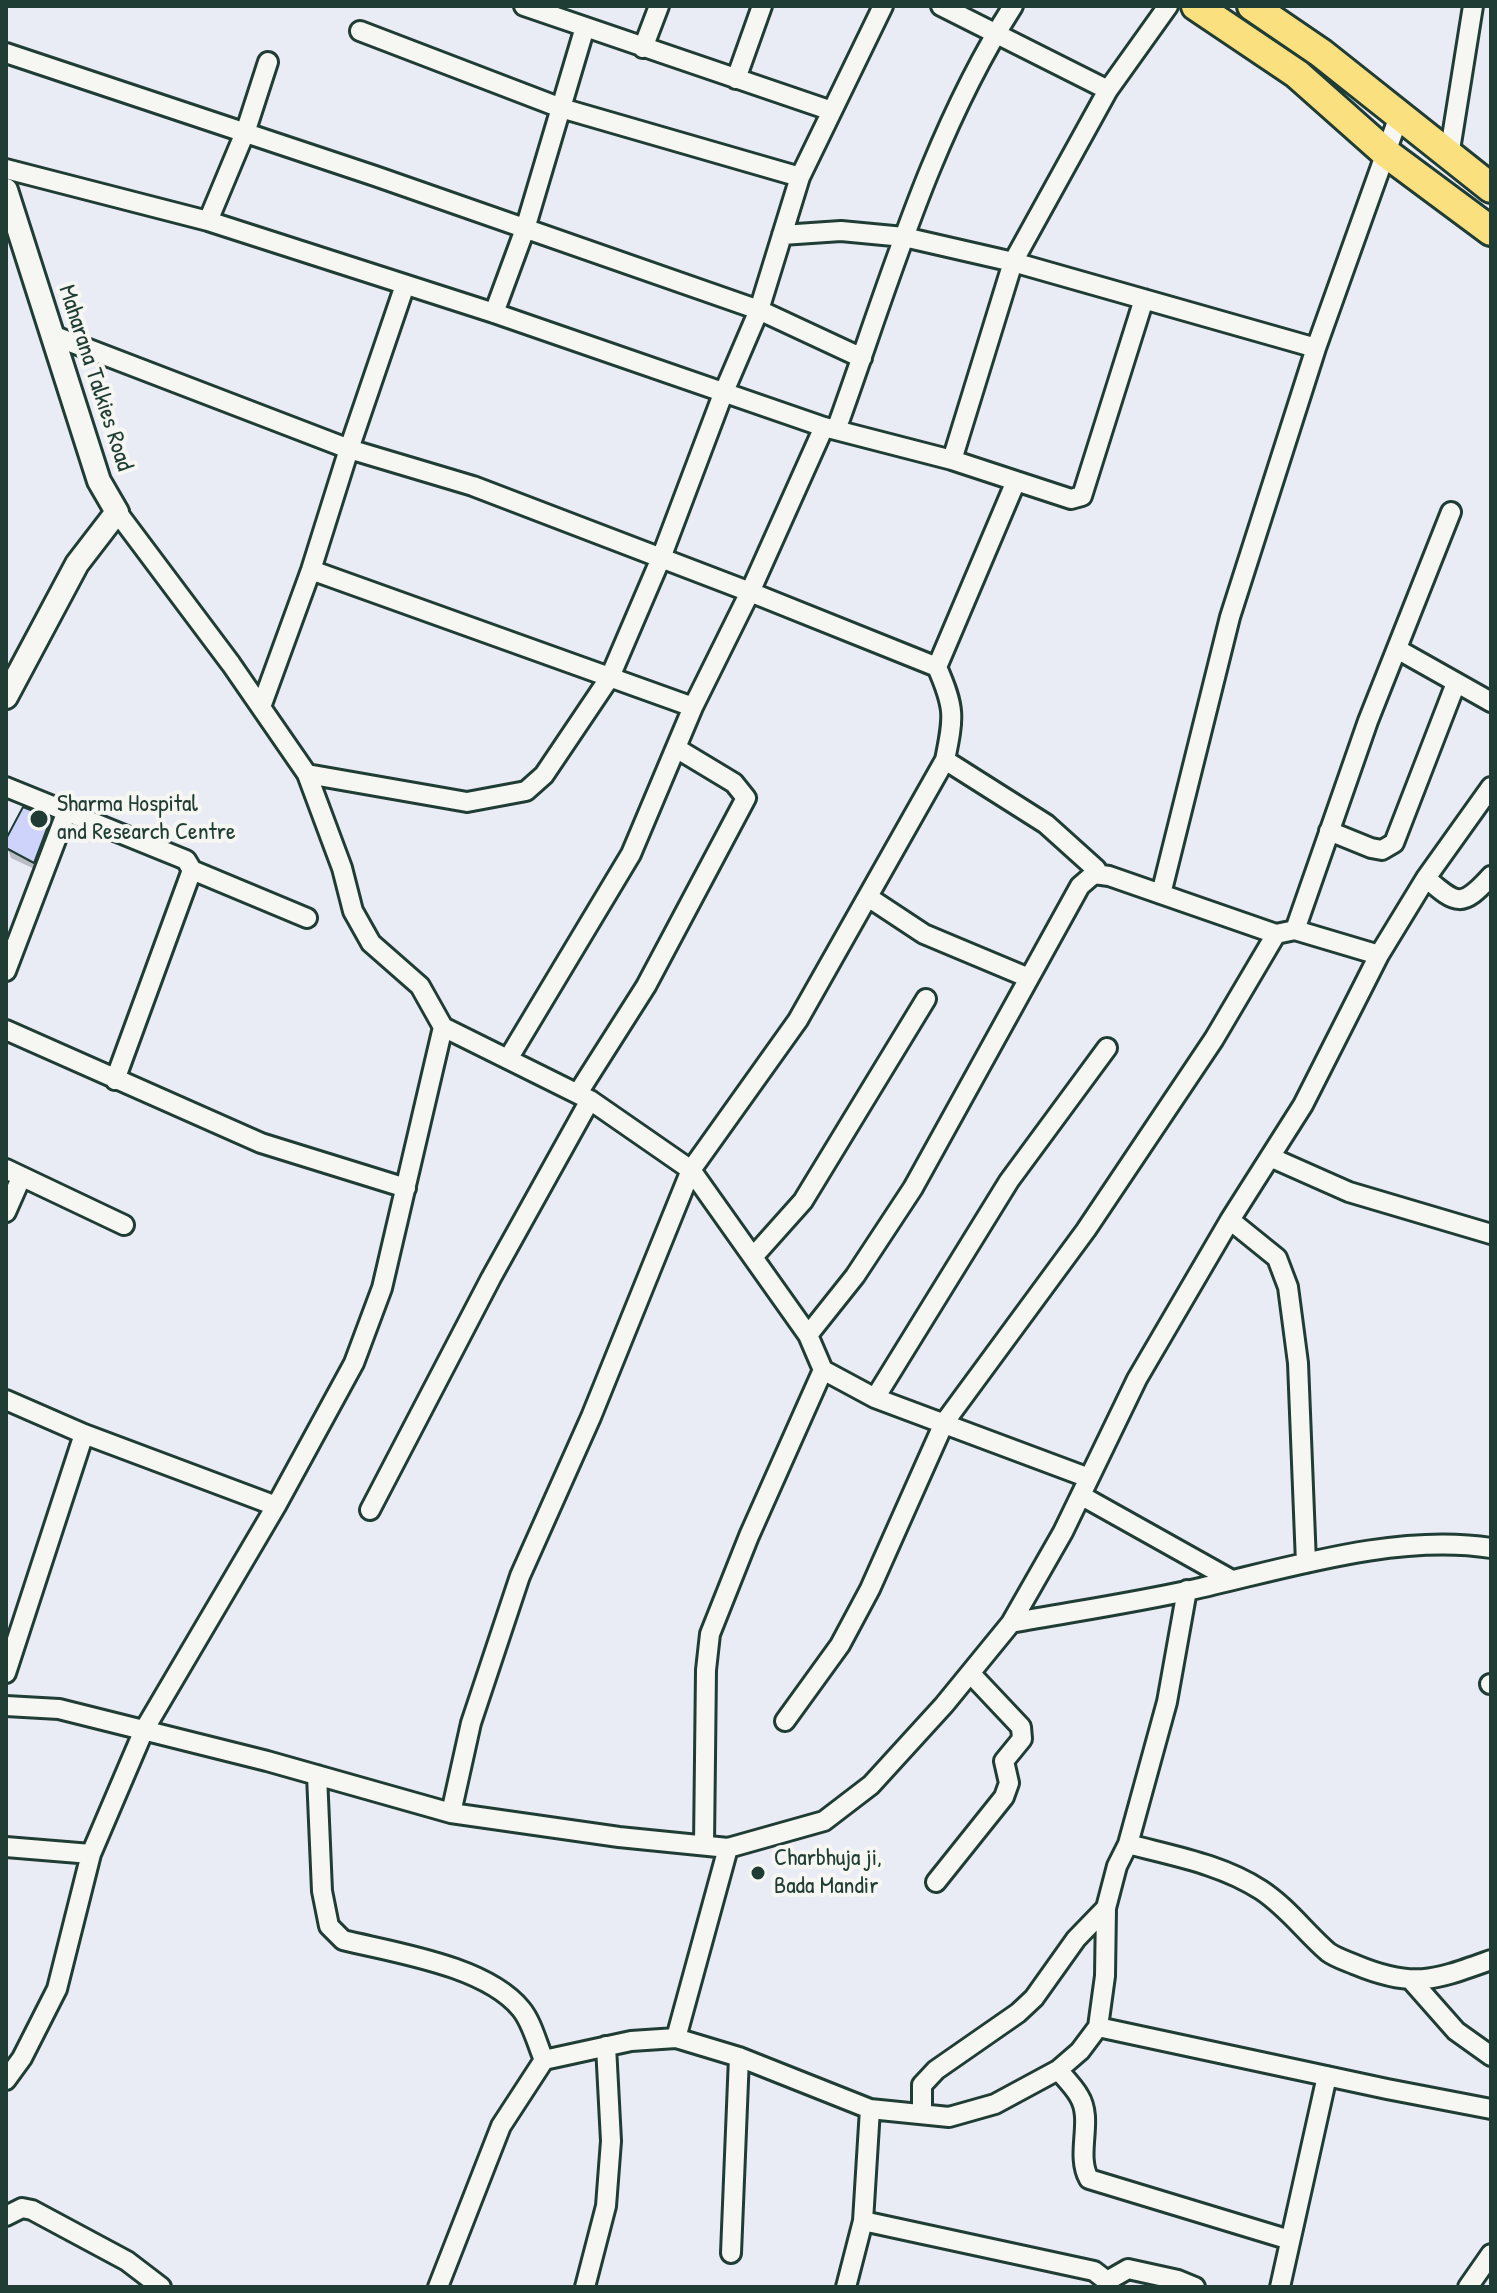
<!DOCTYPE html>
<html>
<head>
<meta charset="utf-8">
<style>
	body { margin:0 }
	#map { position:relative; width:1497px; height:2293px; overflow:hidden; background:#eaecf5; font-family:"Patrick Hand",sans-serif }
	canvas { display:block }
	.frame { position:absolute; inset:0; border:8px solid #1f3d34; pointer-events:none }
</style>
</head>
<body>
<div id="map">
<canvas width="1497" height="2293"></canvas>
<div class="frame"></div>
</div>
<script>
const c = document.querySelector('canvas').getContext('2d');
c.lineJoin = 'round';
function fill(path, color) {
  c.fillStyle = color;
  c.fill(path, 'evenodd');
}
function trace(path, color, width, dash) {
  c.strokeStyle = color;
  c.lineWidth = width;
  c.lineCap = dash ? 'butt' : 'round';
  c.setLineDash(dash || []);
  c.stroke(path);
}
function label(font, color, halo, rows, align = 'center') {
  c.font = font + ' "Patrick Hand",sans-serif';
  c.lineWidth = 8;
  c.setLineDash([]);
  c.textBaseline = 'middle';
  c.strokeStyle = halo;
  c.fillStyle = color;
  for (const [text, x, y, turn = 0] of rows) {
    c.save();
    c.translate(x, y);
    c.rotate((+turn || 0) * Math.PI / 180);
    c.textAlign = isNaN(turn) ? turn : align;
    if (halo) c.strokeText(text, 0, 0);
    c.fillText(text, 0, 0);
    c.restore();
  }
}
const shadow = new Path2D(`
	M50 820 56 831 41 872 11 858 6 844Z`);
const building = new Path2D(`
	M23 807 51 818 34 863 6 848V839Z`);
const minor = new Path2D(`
	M524 6 832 111
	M941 6 1108 90
	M360 31 561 108 800 177
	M643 48 659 6
	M6 53 375 176 759 310 862 358
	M736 79 762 6
	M1449 156 1473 6
	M6 169 208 221 494 313 824 427 952 460
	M208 221 246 130 268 62
	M782 235 841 231 904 237 1013 262 1316 348
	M494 313 525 229 585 27
	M52 335 349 449 473 486 750 592 937 667 1016 481 952 460 1013 262 1108 90 1168 6
	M836 430C888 287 930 136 1013 6
	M1016 481 1071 499 1082 496 1144 299
	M117 512 231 664 307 774 342 868 353 911 371 943 420 986 443 1027 590 1100 691 1170 808 1335 823 1370 875 1398 1089 1478
	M311 570 693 707
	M1397 649 1491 702
	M261 707 311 570 349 449 405 285
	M945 760 1046 824 1096 869 1094 874
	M307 774 467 802 526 791 544 775 610 677 661 558 723 394 759 310 800 177 883 6
	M6 787 186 860 192 870 115 1080
	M1329 831 1371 848 1382 850 1394 843 1456 683
	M192 870 307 918
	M1426 878C1457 905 1462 908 1491 876
	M1161 894 1230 617 1316 348 1399 116
	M868 897 924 934 1029 978
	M1295 930 1368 721 1451 512
	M6 971 67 811
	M6 1030 261 1143 406 1188
	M508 1059 631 854 693 707 750 592 824 427
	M578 1093 646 986 746 798 734 783 676 748
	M1270 1157 1349 1192 1491 1234
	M6 1169 124 1225
	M6 1212 21 1178
	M1230 1220 1277 1258 1288 1287 1298 1363 1306 1563
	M753 1257 803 1201 926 999
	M808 1335 855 1276 913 1188 1080 886 1094 874 1109 876 1276 934 1295 930 1379 955
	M875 1398 1009 1181 1107 1048
	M6 1400 84 1434 276 1506
	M1082 1496 1232 1580
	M370 1510 491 1278 590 1100
	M1011 1623C1071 1612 1132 1603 1191 1590 1285 1569 1395 1533 1491 1548
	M6 1673 84 1434
	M1490 1684H1491
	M6 1706 59 1709 267 1761 451 1813 619 1837 728 1848 824 1821 871 1785 944 1705 1011 1623 1063 1532 1137 1379 1230 1220 1303 1105 1379 955 1426 878 1491 787
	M785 1721 840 1645 870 1589 944 1423 1086 1230 1214 1039 1276 934
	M317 1775 322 1891 329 1926 343 1940C396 1953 486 1966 521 2009 532 2022 537 2044 544 2060
	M451 1813 471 1723 520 1576 591 1417 691 1170 798 1020 945 760C954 716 955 708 937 667
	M1128 1844 1167 1702 1187 1590
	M704 1845 706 1670 710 1634 749 1536 823 1370
	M6 1847 91 1854
	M936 1882 1004 1797 1009 1783 1004 1761 1022 1739 1021 1727 971 1674
	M1411 1980 1456 2031 1491 2056
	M1098 2027 1387 2089 1491 2109
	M676 2038 728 1848
	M1058 2070C1065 2078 1074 2087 1079 2096 1094 2120 1075 2154 1089 2179L1290 2240
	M6 2080 22 2058 57 1989 91 1854 144 1730 276 1506 354 1363 382 1288 443 1027
	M922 2114V2085L936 2070 1018 2013 1034 1998 1076 1939 1106 1908
	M6 2216 22 2208 32 2210 127 2261 161 2287
	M863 2221 1094 2271 1107 2281 1108 2287
	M731 2253 739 2057
	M1107 2281 1128 2269 1178 2280 1195 2287
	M438 2287 501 2126 544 2060 631 2041 676 2038 739 2057 870 2109 949 2117 995 2104 1058 2070 1080 2051 1098 2027 1105 1976 1106 1908 1117 1866 1128 1844C1173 1856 1221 1864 1261 1890 1287 1907 1305 1932 1328 1952 1336 1958 1347 1961 1356 1965 1414 1989 1435 1980 1491 1960
	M585 2287 606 2206 611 2141 606 2046
	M846 2287 863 2221 870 2109
	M1280 2287 1327 2076
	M1468 2287 1491 2254`);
const tertiary = new Path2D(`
	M6 190 99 481 117 512 77 564 6 697`);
const primary = new Path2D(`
	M1196 6 1297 74 1386 153 1491 231
	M1252 6 1321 53 1491 188`);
const markers = [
	[39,819,10,"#1f3d34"],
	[758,1873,8,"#1f3d34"]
];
const streetNames = [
	["Maharana Talkies Road",95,378,72]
];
const poiNames = [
	["Sharma Hospital",57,805],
	["and Research Centre",57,833],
	["Charbhuja ji,",774,1859],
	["Bada Mandir",774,1887]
];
fill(shadow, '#0003');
fill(building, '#cdd3fb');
trace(building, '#1f3d34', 2);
trace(minor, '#1f3d34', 24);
trace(tertiary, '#1f3d34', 28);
trace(primary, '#1f3d34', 34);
trace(minor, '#f6f6f2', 18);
trace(tertiary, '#f6f6f2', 22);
trace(primary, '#fbe080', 28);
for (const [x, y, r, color] of markers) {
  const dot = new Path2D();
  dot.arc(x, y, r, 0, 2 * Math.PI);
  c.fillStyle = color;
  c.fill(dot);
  trace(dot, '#f6f6f2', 3);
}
label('24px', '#1f3d34', '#f6f6f2', streetNames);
label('24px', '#1f3d34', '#f6f6f2', poiNames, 'left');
</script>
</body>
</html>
